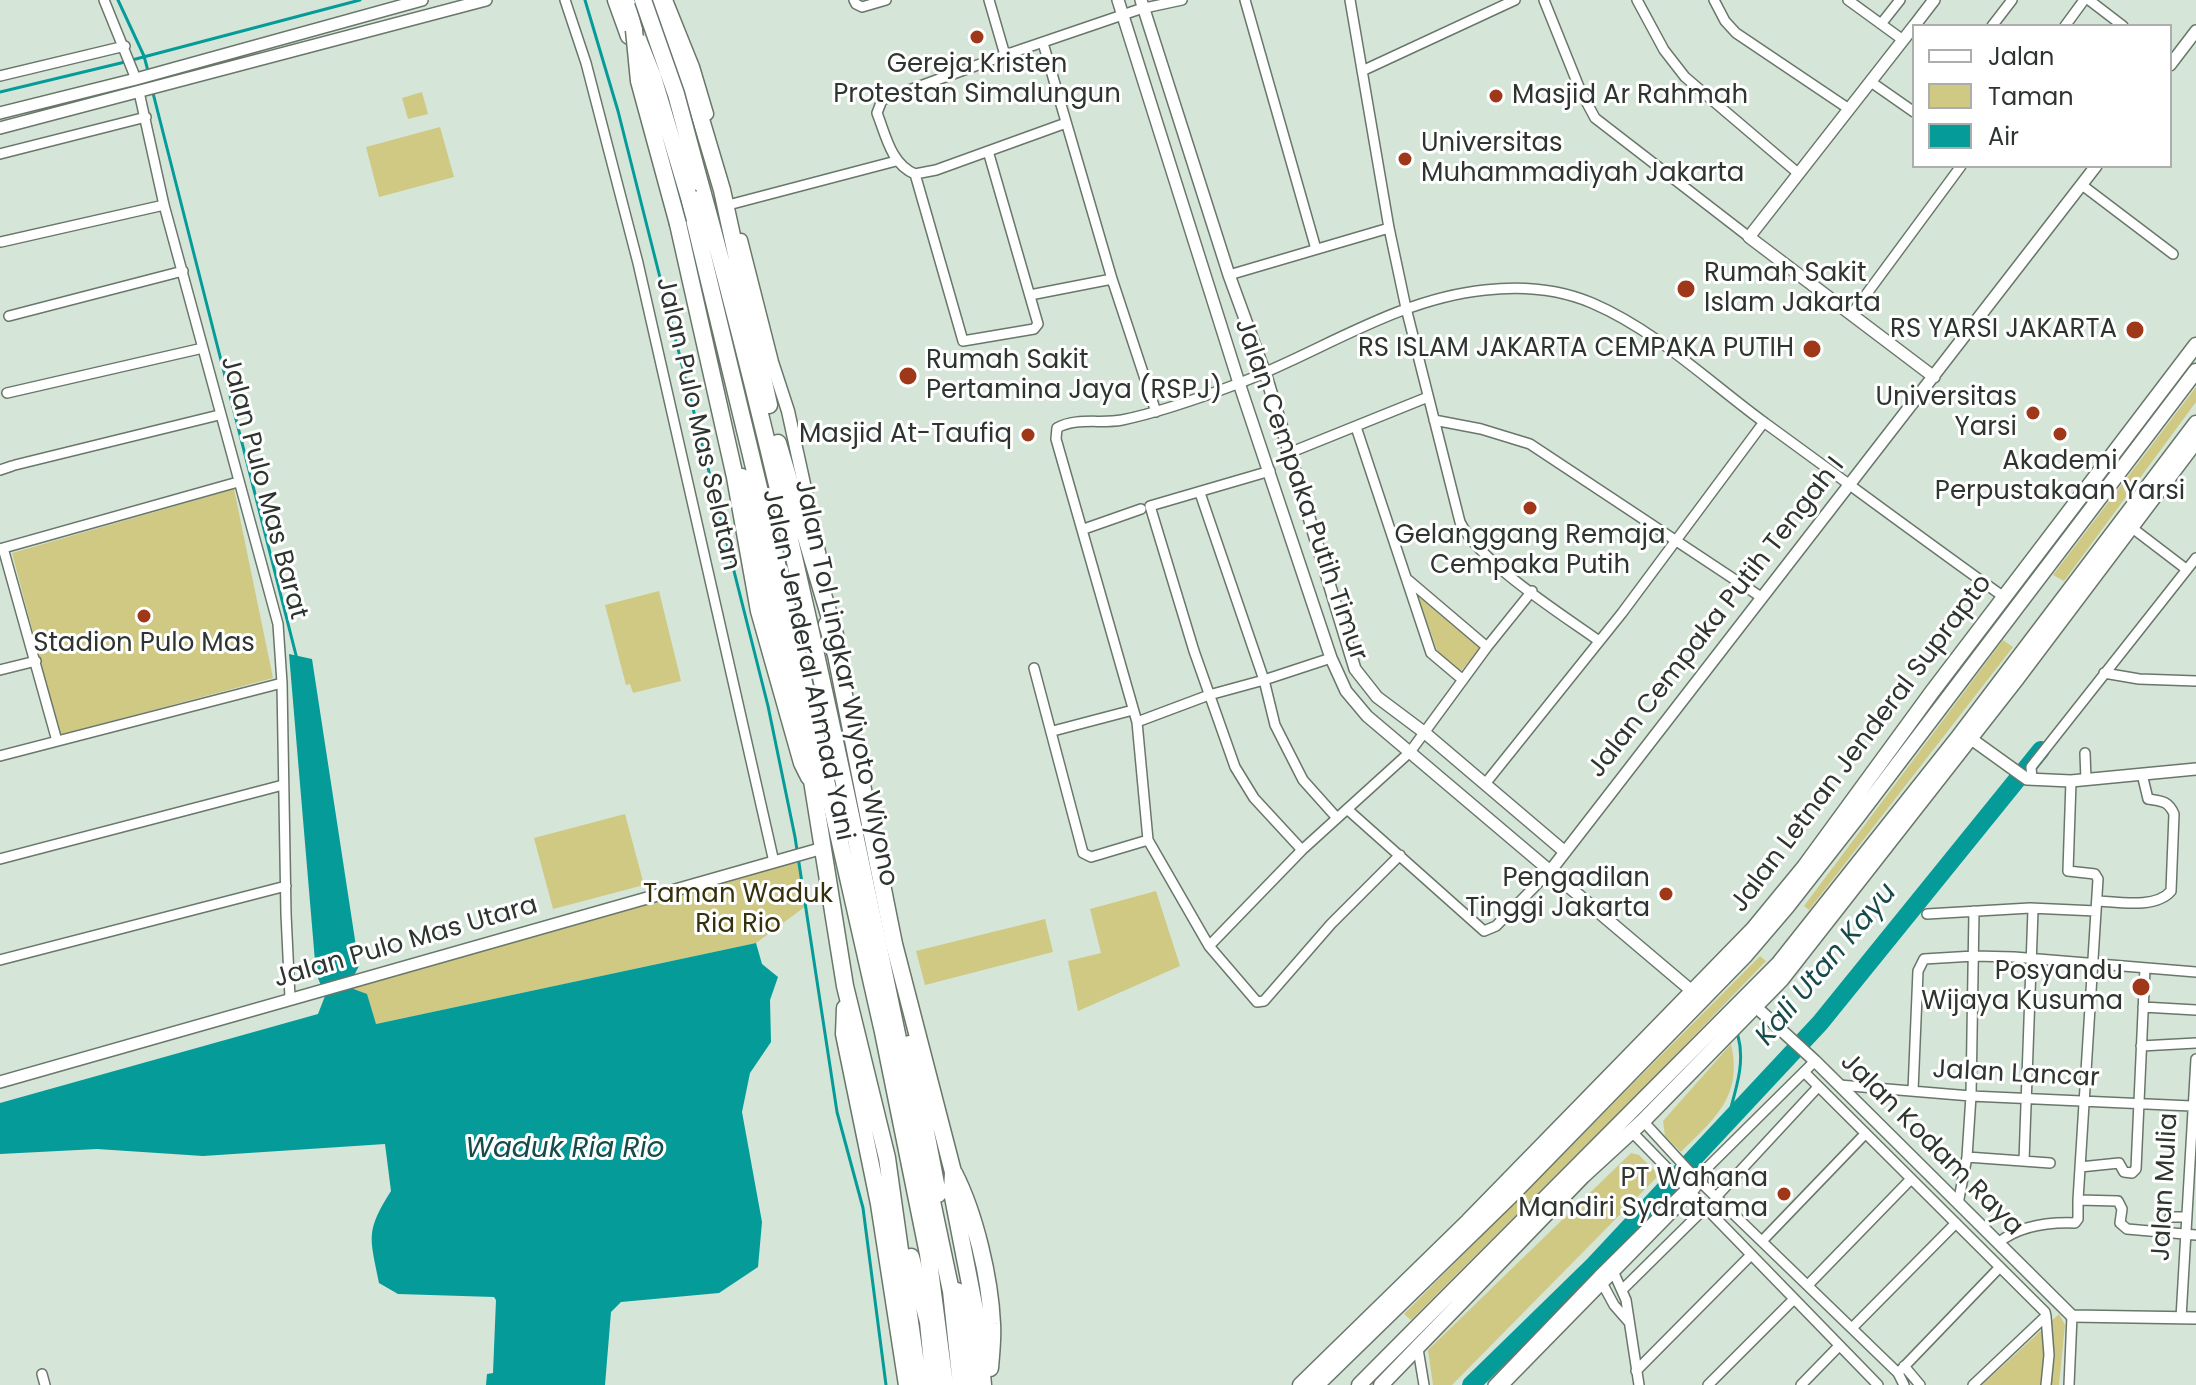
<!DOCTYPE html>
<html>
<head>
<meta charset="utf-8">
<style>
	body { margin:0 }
	#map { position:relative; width:2196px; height:1385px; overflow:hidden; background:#d5e5d7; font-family:Poppins,sans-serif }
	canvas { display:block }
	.legend { position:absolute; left:1912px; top:24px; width:260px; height:144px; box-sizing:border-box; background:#fff; border:2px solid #abaeac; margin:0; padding:10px 14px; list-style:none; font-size:24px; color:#2e342f }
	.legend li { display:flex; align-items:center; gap:16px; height:40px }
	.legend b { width:40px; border:2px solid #abaeac }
</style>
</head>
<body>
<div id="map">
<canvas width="2196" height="1385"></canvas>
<ul class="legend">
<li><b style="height:10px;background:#fff"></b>Jalan</li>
<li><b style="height:22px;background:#cfc983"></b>Taman</li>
<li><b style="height:22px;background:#049b99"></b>Air</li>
</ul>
</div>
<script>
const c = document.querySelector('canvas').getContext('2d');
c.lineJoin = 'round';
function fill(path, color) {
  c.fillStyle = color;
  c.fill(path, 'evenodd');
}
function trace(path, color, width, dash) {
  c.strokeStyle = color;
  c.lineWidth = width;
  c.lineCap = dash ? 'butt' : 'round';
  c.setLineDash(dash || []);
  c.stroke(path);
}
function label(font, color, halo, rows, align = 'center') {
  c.font = font + ' Poppins,sans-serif';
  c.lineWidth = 6;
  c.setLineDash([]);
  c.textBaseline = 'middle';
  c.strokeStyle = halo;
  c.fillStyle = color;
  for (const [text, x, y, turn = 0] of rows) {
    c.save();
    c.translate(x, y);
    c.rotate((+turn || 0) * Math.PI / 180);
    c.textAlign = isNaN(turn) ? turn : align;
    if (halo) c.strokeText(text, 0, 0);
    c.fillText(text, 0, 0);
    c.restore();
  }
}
const green = new Path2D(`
	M422 92 428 114 408 119 402 98Z
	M440 127 454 177 379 197 366 147Z
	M2196 387V402L2064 581 2053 575Z
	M234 489 273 678 60 735 12 553Z
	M659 591 681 681 633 693 630 684 626 685 605 605Z
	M1418 596 1480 648 1461 671 1438 653Z
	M2003 640 2013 647 1809 910 1804 906Z
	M625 814 644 885 553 909 534 838Z
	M798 855 806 906 756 943 376 1024 358 992 348 988Z
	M1156 891 1180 966 1078 1011 1068 961 1101 953 1090 909Z
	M1045 919 1053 952 925 985 916 951Z
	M1760 956 1766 961 1660 1071 1411 1320 1404 1314Z
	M1731 1044C1743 1097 1715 1118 1681 1152L1665 1136 1663 1121Z
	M1631 1153 1639 1155 1659 1175 1452 1385H1433L1428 1350Z
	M2059 1314 2065 1325 2059 1385H1982Z`);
const water = new Path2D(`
	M289 654 312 659 359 966 348 987 367 994 376 1024 756 943 762 964 778 977 770 1000 771 1042 750 1073 742 1112 762 1222 758 1267 719 1293 621 1302 611 1312 605 1385H486L487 1374 493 1373 496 1300 494 1297 398 1294 379 1283C370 1237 365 1232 391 1191L385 1144 203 1156 97 1149 0 1154V1103L318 1014 325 996 316 973Z`);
const stream = new Path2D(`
	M118 0 144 56 152 86
	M585 0 618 111 768 706 795 837 837 1112 863 1208 886 1385
	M132 60 360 0
	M0 92 125 62
	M153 93 297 659
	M1727 1122C1734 1094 1746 1065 1738 1036`);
const river = new Path2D(`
	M1471 1385 1594 1265 1820 1023 2041 750`);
const minor = new Path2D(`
	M104 0 136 79
	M565 0 586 63 638 263 774 862
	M854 0 856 4 862 7 886 0
	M989 0 1005 55
	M1245 0 1316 249
	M1350 0 1389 228 1406 308 1460 522C1480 563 1560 613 1599 641
	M1544 0 1581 92 1595 118 1749 237
	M1637 0 1664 50 1685 77 1799 174
	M1714 0 1725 21 1736 33 1849 109
	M1848 0 1903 40
	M2089 0 2123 26
	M1881 24 1900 0
	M1992 26 2012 0
	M2065 26 2084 0
	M1043 43 1112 279 1156 412
	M1362 71 1515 0
	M0 76 125 46
	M1871 82 1914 112
	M139 92 164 205 278 624 282 683 286 914 290 998
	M0 154 146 117
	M915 174 963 341 1034 329 1038 324 988 151
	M915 174C891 164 886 136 877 113L882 100 1005 55 1140 9 1182 0
	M915 174 936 170 1066 123
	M2082 185 2173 254
	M732 204 896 161
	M1 242 164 205
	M1229 275 1389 228
	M1030 295 1112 279
	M1851 315 1961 166
	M9 316 183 271
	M7 393 203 348
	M1434 420 1481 429 1530 444 1761 597
	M1356 427 1431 653 1463 680
	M1289 453 1428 397
	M15 465 219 415
	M0 470 12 466
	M1270 471 1150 506 1194 651 1235 767 1254 798 1302 850
	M1200 493 1264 680 1275 725 1303 780 1337 818
	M2131 527 2186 569
	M1084 529 1141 509
	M3 548 57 741
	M0 549 238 482
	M1407 579 1487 647
	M1034 668 1083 853 1091 857 1148 840
	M0 670 36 661
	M2104 673 2139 679 2196 681
	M1137 722 1209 695 1264 680 1331 658
	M1053 731 1133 710
	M2085 753 2086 780
	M0 756 282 683
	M2032 779 2031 767 2196 558
	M2071 781 2068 871 2095 874 2098 879 2078 1200
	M1485 784 1622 613 1764 422
	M1347 809 1484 931 1496 926 1551 870
	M1400 855 1331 924 1264 1001 1257 1002 1209 946 1148 840 1137 722 1056 439 1057 428C1076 417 1101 424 1122 420 1161 412 1200 398 1237 384 1319 353 1396 299 1485 290 1520 286 1559 289 1592 303 1657 331 1709 382 1765 423 1845 481 1924 540 2004 597
	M0 859 283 785
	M2097 901C2118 902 2156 909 2171 891L2174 814C2168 800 2160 801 2148 799L2142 774
	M1927 914 2030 908 2096 911
	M1209 946 1302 850 1410 752 1487 647 1532 591
	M0 960 286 886
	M2143 1007 2196 1010
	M2141 1046 2196 1043
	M1804 1072 2045 1312 2046 1316 1973 1385
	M1839 1085 1971 1096 2191 1106
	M1913 1091 1918 971 1924 959 1974 956 2014 957 2196 972
	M1643 1121 1689 1171 1898 1373 1904 1385
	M1631 1131 1878 1385
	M1967 1157 2050 1163
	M2024 1161 2033 910
	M2080 1167 2119 1163 2124 1172 2132 1173 2136 1169 2145 968
	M1717 1196 1818 1087
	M1958 1204 1967 1157 1971 1096 1974 911
	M2170 1217H2187
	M1763 1240 1865 1134
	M1998 1243C2019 1226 2048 1222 2075 1223L2078 1219V1200L2118 1201 2122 1209 2120 1223 2127 1229 2196 1235
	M1613 1271 1626 1300 1639 1385
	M1601 1281 1614 1305 1628 1321
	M1808 1285 1911 1179
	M1623 1289 1705 1208
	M2181 1318 2196 1059
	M1852 1328 1956 1223
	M1418 1349 1424 1385
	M1904 1366 1920 1385
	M1636 1371 1751 1255
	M1898 1373 2000 1267
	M42 1374 45 1385
	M1493 1385 1598 1276 1815 1061
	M1504 1385 1691 1194 1703 1178
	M1708 1385 1794 1299
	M1801 1385 1839 1346
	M2046 1385 2049 1355 2046 1316
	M2069 1385 2072 1316`);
const tertiary = new Path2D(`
	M1118 0 1239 383 1331 658 1346 691 1367 716 1693 992
	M1141 0 1229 275 1267 379 1355 669 1377 697 1425 733 1565 852
	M1914 26 1749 237 1934 377
	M1914 26 1934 0
	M2170 65 2196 31
	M0 113 136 79 422 0
	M0 128 486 0
	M1970 738 2027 779 2071 781 2196 769
	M1551 870 2096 166
	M1756 1007 1815 1061 2072 1316 2196 1318
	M0 1082 823 848`);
const secondary = new Path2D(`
	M666 0 693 67 707 114
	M741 240 772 362 788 411 824 575`);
const primary = new Path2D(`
	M1300 1385 1468 1221 1753 929 1804 867 1932 692 2196 345
	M1317 1385 1509 1198 1746 955 1787 907 1859 815 2196 371
	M1359 1385 1778 964 1958 737 2196 423
	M1381 1385 1583 1176 1643 1121 1782 979 2016 680 2196 441`);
const trunk = new Path2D(`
	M616 0 629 36
	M742 477 809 762 845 986 887 1158 919 1385
	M827 624 836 655 894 944 953 1172 952 1192 977 1320 983 1385
	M845 1008 844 1034 879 1204 907 1385
	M909 1044 938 1194
	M954 1173C975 1214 990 1278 992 1324 993 1339 991 1354 990 1368
	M911 1257 928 1322 934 1385
	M957 1291 972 1385`);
const motorway = new Path2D(`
	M626 0 634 30
	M655 0 697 106 722 190 769 405
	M700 183C801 548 872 921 951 1291L961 1385
	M688 194 773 546 883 1032 928 1254 945 1385
	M678 224 735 477 759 611 802 763 809 777
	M778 443 835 635`);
const motorwayBridge = new Path2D(`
	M643 0 676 94 700 183
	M634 30 639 81 678 224
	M639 42 653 77 688 194`);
const markers = [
	[977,37,8,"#9f3819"],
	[1496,96,8,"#9f3819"],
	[1405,159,8,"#9f3819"],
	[1686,289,10,"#9f3819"],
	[2135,330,10,"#9f3819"],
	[1812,349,10,"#9f3819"],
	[908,376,10,"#9f3819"],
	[2033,413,8,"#9f3819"],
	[2060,434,8,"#9f3819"],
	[1028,435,8,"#9f3819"],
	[1530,508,8,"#9f3819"],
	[144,616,8,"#9f3819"],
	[1666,894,8,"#9f3819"],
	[2141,987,10,"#9f3819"],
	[1784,1194,8,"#9f3819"]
];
const poiNames = [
	["Gereja Kristen",977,65,"center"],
	["Protestan Simalungun",977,95,"center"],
	["Masjid Ar Rahmah",1512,96,"left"],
	["Universitas",1421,144,"left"],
	["Muhammadiyah Jakarta",1421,174,"left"],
	["Rumah Sakit",1704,274,"left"],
	["Islam Jakarta",1704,304,"left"],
	["RS YARSI JAKARTA",2117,330],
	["RS ISLAM JAKARTA CEMPAKA PUTIH",1794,349],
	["Rumah Sakit",926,361,"left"],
	["Pertamina Jaya (RSPJ)",926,391,"left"],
	["Universitas",2017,398],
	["Yarsi",2017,428],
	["Masjid At-Taufiq",1012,435],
	["Akademi",2060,462,"center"],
	["Perpustakaan Yarsi",2060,492,"center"],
	["Gelanggang Remaja",1530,536,"center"],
	["Cempaka Putih",1530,566,"center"],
	["Stadion Pulo Mas",144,644,"center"],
	["Pengadilan",1650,879],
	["Tinggi Jakarta",1650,909],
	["Posyandu",2123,972],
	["Wijaya Kusuma",2123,1002],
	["PT Wahana",1768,1179],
	["Mandiri Sydratama",1768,1209]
];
const streetNames = [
	["Jalan Pulo Mas Selatan",697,424,77],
	["Jalan Pulo Mas Barat",263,488,75],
	["Jalan Cempaka Putih Timur",1300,490,71],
	["Jalan Cempaka Putih Tengah I",1717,618,-52],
	["Jalan Jenderal Ahmad Yani",807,665,78],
	["Jalan Tol Lingkar Wiyoto Wiyono",845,683,78],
	["Jalan Letnan Jenderal Suprapto",1862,744,-53],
	["Jalan Pulo Mas Utara",406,943,-16],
	["Jalan Lancar",2016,1075,3],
	["Jalan Kodam Raya",1931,1145,45],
	["Jalan Mulia",2166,1187,-87]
];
const parkNames = [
	["Taman Waduk",738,895],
	["Ria Rio",738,925]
];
const waterNames = [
	["Kali Utan Kayu",1827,965,-50],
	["Waduk Ria Rio",565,1150]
];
fill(green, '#cfc983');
fill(water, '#049b99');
trace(stream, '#049b99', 3);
trace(river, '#049b99', 18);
trace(minor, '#69776b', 12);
trace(tertiary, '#69776b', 14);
trace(secondary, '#69776b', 15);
trace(primary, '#69776b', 17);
trace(trunk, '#69776b', 19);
trace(motorway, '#69776b', 19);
trace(minor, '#fff', 9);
trace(tertiary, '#fff', 11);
trace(secondary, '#fff', 12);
trace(primary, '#fff', 14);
trace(trunk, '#fff', 16);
trace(motorway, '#fff', 16);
trace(motorwayBridge, '#69776b', 19, []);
trace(motorwayBridge, '#fff', 16);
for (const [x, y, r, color] of markers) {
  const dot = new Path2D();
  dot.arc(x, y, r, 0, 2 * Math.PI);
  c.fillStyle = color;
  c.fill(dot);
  trace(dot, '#fff', 3);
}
label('26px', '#2e342f', '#fff', poiNames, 'right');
label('26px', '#2e342f', '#fff', streetNames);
label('26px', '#35310c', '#fff', parkNames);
label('italic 28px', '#164b4a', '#fff', waterNames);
</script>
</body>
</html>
